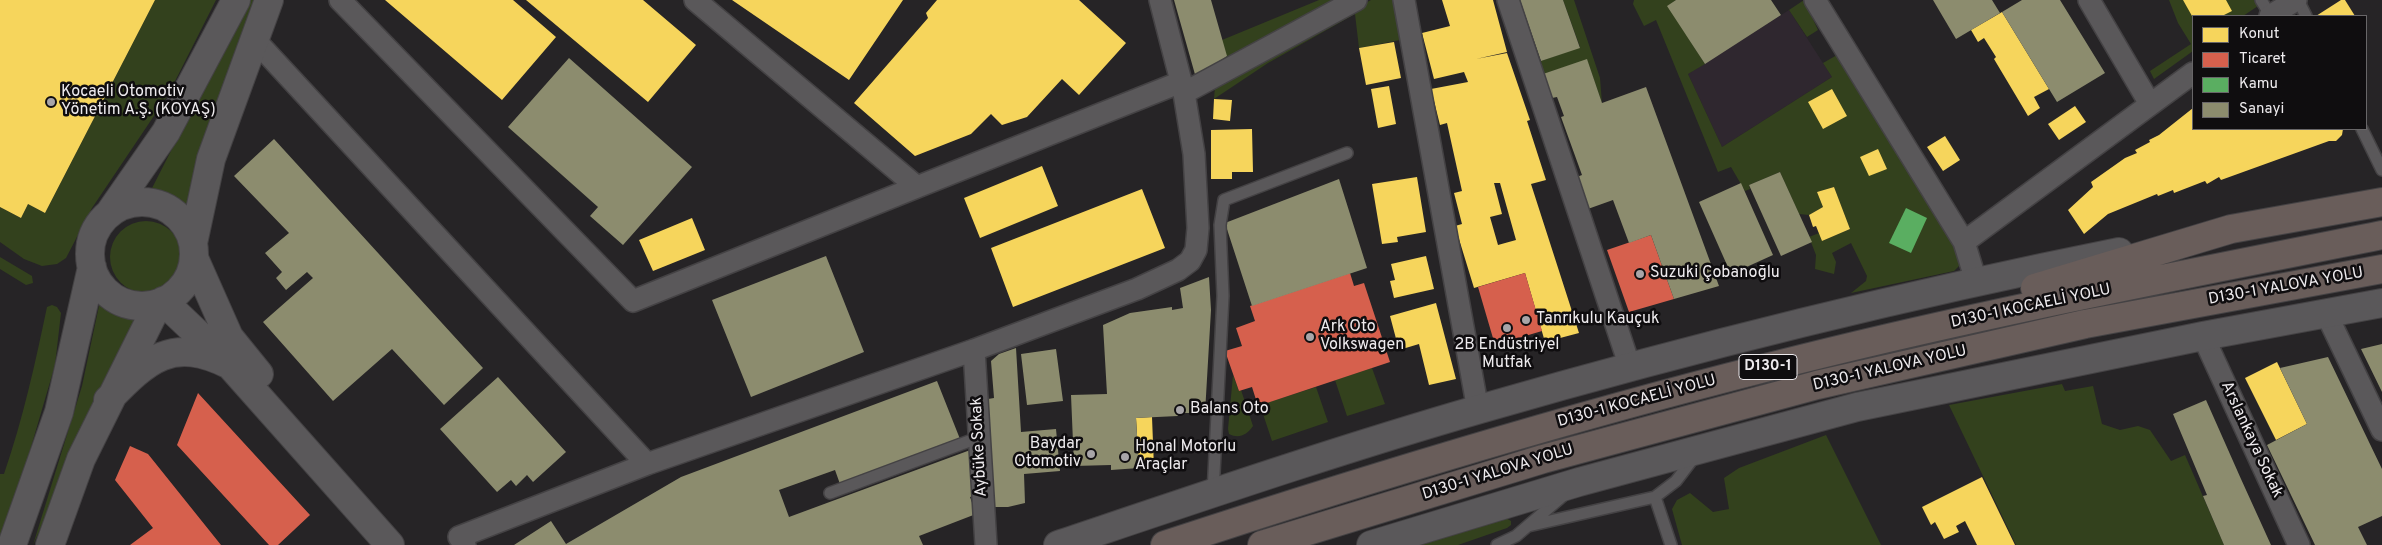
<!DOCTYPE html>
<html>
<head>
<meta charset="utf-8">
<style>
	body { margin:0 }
	#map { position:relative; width:2382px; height:545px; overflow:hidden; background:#262426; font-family:Overpass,sans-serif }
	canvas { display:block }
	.legend { position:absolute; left:2192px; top:15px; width:175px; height:115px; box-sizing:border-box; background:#0f0d0f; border:1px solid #686668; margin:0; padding:6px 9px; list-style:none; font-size:15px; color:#eeebee }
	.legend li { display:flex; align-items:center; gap:10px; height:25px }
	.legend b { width:25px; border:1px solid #686668 }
</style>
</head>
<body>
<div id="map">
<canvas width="2382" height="545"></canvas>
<ul class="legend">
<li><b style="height:14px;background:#f6d55c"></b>Konut</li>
<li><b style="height:14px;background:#d6604d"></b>Ticaret</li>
<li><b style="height:14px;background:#5aae61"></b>Kamu</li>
<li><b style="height:14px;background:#8c8c6e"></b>Sanayi</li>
</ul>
</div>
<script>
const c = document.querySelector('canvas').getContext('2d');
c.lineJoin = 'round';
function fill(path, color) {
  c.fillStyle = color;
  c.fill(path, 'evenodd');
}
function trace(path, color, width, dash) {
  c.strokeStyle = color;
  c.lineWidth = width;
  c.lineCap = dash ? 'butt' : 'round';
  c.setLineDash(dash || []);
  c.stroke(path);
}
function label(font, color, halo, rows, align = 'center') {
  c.font = font + ' Overpass,sans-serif';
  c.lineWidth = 5;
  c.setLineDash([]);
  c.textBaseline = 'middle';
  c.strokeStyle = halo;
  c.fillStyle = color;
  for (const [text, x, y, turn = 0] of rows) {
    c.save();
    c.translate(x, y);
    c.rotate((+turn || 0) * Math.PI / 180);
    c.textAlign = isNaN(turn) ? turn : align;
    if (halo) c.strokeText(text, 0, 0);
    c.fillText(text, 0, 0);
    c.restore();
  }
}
const built = new Path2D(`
	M1789 10 1832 77 1722 147 1688 74Z`);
const green = new Path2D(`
	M155 0H216L168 95 92 208 66 258 57 264 42 266 24 259 0 242V207L21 218 28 204 45 213Z
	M248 0H263L192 210 176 202 149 194Z
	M1319 0H1339L1211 67 1222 40Z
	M1371 0H1393L1400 40 1359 48 1355 14 1268 63 1214 99 1215 86Z
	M1563 0H1574L1600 78 1602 103 1587 60 1543 74 1541 61 1580 47Z
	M1634 0H1676L1668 6 1705 64 1688 74 1722 147 1832 77 1823 63 1837 55 1956 249 1960 265 1954 271 1851 293 1866 281 1867 276 1851 243 1832 253 1836 262 1834 274 1815 269 1816 255 1809 237 1819 233 1822 241 1850 229 1834 187 1817 192 1823 207 1809 215 1799 214 1780 172 1749 185 1750 189 1745 191 1731 167 1718 172 1656 20 1644 26 1633 4Z
	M1804 0 1818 30 1807 37 1789 10Z
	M2169 0H2254L2258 6 2243 16H2193V51L2154 79 2150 71 2191 44 2178 23Z
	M110 257a36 36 0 1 1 72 0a36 36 0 1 1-72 0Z
	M0 257 32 276 33 283 26 285 0 269Z
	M103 302 123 313 136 317 33 545 82 386 99 306Z
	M52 305 57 307 61 313 55 365 7 529 0 541V474H4C23 419 35 364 47 307Z
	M1372 368 1385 404 1347 416 1335 380Z
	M1233 375 1239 391 1241 390 1253 426C1247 435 1239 439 1229 434L1228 429Z
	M2062 384 2065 391 2093 386 2102 424 2120 430 2138 426 2150 430 2171 461 2185 455 2224 545H2016L1949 405Z
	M1316 387 1328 422 1272 441 1260 405Z
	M1826 435 1881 545H1682L1672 509 1677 500 1690 493 1713 512 1729 509 1724 478 1739 468Z
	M1506 518 1511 521V525L1507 528 1458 545H1416Z`);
const homes = new Path2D(`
	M0 0H155L45 213 28 204 21 218 0 207Z
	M385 0H513L556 37 502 100Z
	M526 0H643L696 45 648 102Z
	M732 0H903L849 80Z
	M937 0H1079L1126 43 1079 95 1062 79 1027 117 1002 125 991 114 971 134 915 156 854 103 928 18 926 13Z
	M1442 0H1493L1507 52 1476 59 1507 53 1530 120 1527 121 1546 180 1531 184 1579 333 1545 342 1525 273 1474 288 1455 226 1462 224 1454 193 1462 191 1447 123 1440 125 1431 89 1468 82 1464 72 1434 79 1422 33 1450 26ZM1494 183H1500L1516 240 1498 245 1490 217 1502 214Z
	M2183 0H2226L2232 11 2222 16H2192Z
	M2341 0H2345L2355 16H2316Z
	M2002 12 2049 89 2034 97 2040 108 2028 116 1994 59 1996 57 1984 38 1978 42 1971 30Z
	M1394 42 1401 78 1366 85 1359 48Z
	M1389 86 1396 124 1378 128 1371 89Z
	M1832 89 1847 116 1823 129 1808 102Z
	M1214 99 1232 100 1230 121 1213 119Z
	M2075 106 2086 122 2059 140 2048 124Z
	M2193 108V129H2343L2342 135 2336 141H2329L2221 180 2219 177 2207 184 2205 181 2174 193 2173 190 2158 196 2157 194 2108 214 2084 234 2068 210 2093 187 2091 182 2125 158 2137 153 2135 150 2150 142 2149 140 2159 135Z
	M1252 129 1253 172H1232V179H1211V130Z
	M1945 136 1960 160 1943 171 1927 147Z
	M1878 149 1887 169 1869 176 1860 157Z
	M1042 166 1058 206 980 238 964 198Z
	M1417 177 1426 232 1397 237 1398 242 1382 244 1372 184Z
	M1834 187 1850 229 1822 241 1816 226 1813 227 1809 215 1823 207 1817 192Z
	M1142 189 1165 248 1013 307 991 248Z
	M692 218 705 250 653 271 639 240Z
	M1426 256 1434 289 1394 298 1390 281 1395 280 1391 264Z
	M1436 303 1456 379 1429 385 1419 344 1399 350 1390 316Z
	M2277 362 2307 424 2276 440 2245 378Z
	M1152 417 1154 468H1139L1136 418Z
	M1982 477 2015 545H1977L1965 521 1956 526 1959 532 1944 539 1935 522 1931 525 1922 507Z`);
const shops = new Path2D(`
	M1651 235 1674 299 1629 312 1607 250Z
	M1350 273 1354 286 1364 283 1390 362 1258 406 1252 387 1239 391 1225 351 1242 346 1236 328 1255 321 1250 306Z
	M1525 273 1542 331 1495 345 1478 287Z
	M198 393 310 515 278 545H269L177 445Z
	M130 446 148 454 221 545H130L153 528 115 480Z`);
const public = new Path2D(`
	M1906 208 1927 218 1911 253 1889 243Z`);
const industry = new Path2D(`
	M1174 0H1211L1227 56 1196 78Z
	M1520 0H1563L1580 48 1541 61Z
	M1676 0H1771L1781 15 1705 64 1667 6Z
	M1933 0H1992L2000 13 1956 39Z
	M2022 0H2060L2105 73 2057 102 2002 12Z
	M569 58 692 167 623 245 590 216 598 207 508 127Z
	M1587 59 1602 103 1646 87 1719 286 1674 299 1651 235 1629 243 1613 200 1585 210 1574 178 1582 175 1561 117 1564 116 1557 97 1552 98 1543 74Z
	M274 139 483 368 444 405 392 349 333 401 263 322 313 278 307 272 286 290 276 278 282 272 265 253 289 233 234 176Z
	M1780 172 1812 242 1781 256 1749 185Z
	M1339 179 1367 268 1252 306 1225 223Z
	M1741 183 1773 255 1731 274 1699 202Z
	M826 256 864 352 751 397 712 300Z
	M1209 277 1211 310 1205 413H1178V416L1136 418 1139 468 1111 470V465L1074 466 1071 395 1107 394 1103 325 1130 313 1172 307V310L1183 308 1180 288Z
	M2382 344V392L2361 349Z
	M1016 348 1021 432 1056 429 1060 471 1024 474 1025 503 1008 507H991L988 399 994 398 991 361 999 354Z
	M1056 349 1063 401 1027 405 1021 354Z
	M2328 357 2382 469V516L2358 527 2367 545H2315L2267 445 2307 424 2280 368Z
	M498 377 566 452 533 482 527 475 516 486 511 480 497 492 440 429Z
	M937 381 960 439 840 484 835 470 779 490 789 517 973 449 978 494 970 497 976 514 919 536 923 545H514L551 521 566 544 681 477Z
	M2206 400 2241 479 2271 545H2224L2203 496 2207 495 2173 414Z`);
const lane = new Path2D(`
	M2261 0 2271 16
	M2298 0 2306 16
	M2362 129 2382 170
	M830 493 980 437
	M1213 493 1223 296 1220 225 1224 200 1347 153
	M1655 497 1676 481 1695 456
	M1528 526 1655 497 1671 545
	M1497 545 1516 536 1565 494`);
const street = new Path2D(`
	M340 0 633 301 917 187
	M695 0 917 187 1181 82
	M1404 0 1478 410
	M1508 0 1630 367
	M1815 0 1964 242
	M2089 0 2150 104
	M2270 16 2296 0
	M254 39 647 464
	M1184 93 1356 0
	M1976 281 1964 242 2193 73
	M2326 313 2382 430
	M2203 336 2299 545
	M974 350 986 545
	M465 545 459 537 647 464 974 350 1137 289 1178 270 1190 261 1196 250 1198 228 1194 154 1184 93 1160 0`);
const secondary = new Path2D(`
	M90 254a52 52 0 1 1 104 0a52 52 0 1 1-104 0Z
	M111 211 166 132 236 0
	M193 243 211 159 269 0
	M194 258 229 337 259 374
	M163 301 224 359
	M108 400C148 359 172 336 230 365L390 545
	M12 545 59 412 92 267
	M50 545 81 459 158 304
	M1058 545C1198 498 1338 450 1480 409 1691 348 1904 295 2119 252
	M1371 545 1579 482 1857 407 2203 336 2382 303`);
const highway = new Path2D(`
	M2035 288 2231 229 2382 202
	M1165 545C1375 476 1586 412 1801 359 1993 311 2188 274 2382 235
	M1262 545 1543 459 1817 385 2085 324 2382 269`);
const markers = [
	[51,102,5,"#a8a5a8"],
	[1640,274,5,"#a8a5a8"],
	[1526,320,5,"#a8a5a8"],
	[1507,328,5,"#a8a5a8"],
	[1310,337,5,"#a8a5a8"],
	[1180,410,5,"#a8a5a8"],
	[1091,454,5,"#a8a5a8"],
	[1125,457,5,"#a8a5a8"]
];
const shields = [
	[1768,367,58]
];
const shieldNames = [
	["D130-1",1768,367]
];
const poiNames = [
	["Kocaeli Otomotiv",61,93],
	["Yönetim A.Ş. (KOYAŞ)",61,111],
	["Suzuki Çobanoğlu",1650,274],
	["Tanrıkulu Kauçuk",1536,320],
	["Ark Oto",1320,328],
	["Volkswagen",1320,346],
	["2B Endüstriyel",1507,346,"center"],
	["Mutfak",1507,364,"center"],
	["Balans Oto",1190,410],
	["Baydar",1081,445,"right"],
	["Otomotiv",1081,463,"right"],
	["Honal Motorlu",1135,448],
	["Araçlar",1135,466]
];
const streetNames = [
	["D130-1 YALOVA YOLU",2286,287,-10],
	["D130-1 KOCAELİ YOLU",2031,307,-12],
	["D130-1 YALOVA YOLU",1890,369,-13],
	["D130-1 KOCAELİ YOLU",1637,402,-15],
	["Arslankaya Sokak",2251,440,65],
	["Aybüke Sokak",980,447,-93],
	["D130-1 YALOVA YOLU",1498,473,-17]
];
fill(built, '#2f272f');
fill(green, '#33411d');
fill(homes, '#f6d55c');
fill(shops, '#d6604d');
fill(public, '#5aae61');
fill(industry, '#8c8c6e');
trace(lane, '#444244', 14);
trace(street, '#444244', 24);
trace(secondary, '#444244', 30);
trace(highway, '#444244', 30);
trace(lane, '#5a585a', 11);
trace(street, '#5a585a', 21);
trace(secondary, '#5a585a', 28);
trace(highway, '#695d5a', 28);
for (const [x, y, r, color] of markers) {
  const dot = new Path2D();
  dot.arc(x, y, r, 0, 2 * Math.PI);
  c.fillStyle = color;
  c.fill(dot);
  trace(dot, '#0f0d0f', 2);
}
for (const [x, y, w] of shields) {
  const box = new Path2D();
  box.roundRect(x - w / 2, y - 12.5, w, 25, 4);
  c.fillStyle = '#0f0d0f';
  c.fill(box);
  trace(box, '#eeebee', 1);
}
label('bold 15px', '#eeebee', null, shieldNames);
label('16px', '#eeebee', '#0f0d0f', poiNames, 'left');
label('16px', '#eeebee', '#0f0d0f', streetNames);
</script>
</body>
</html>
